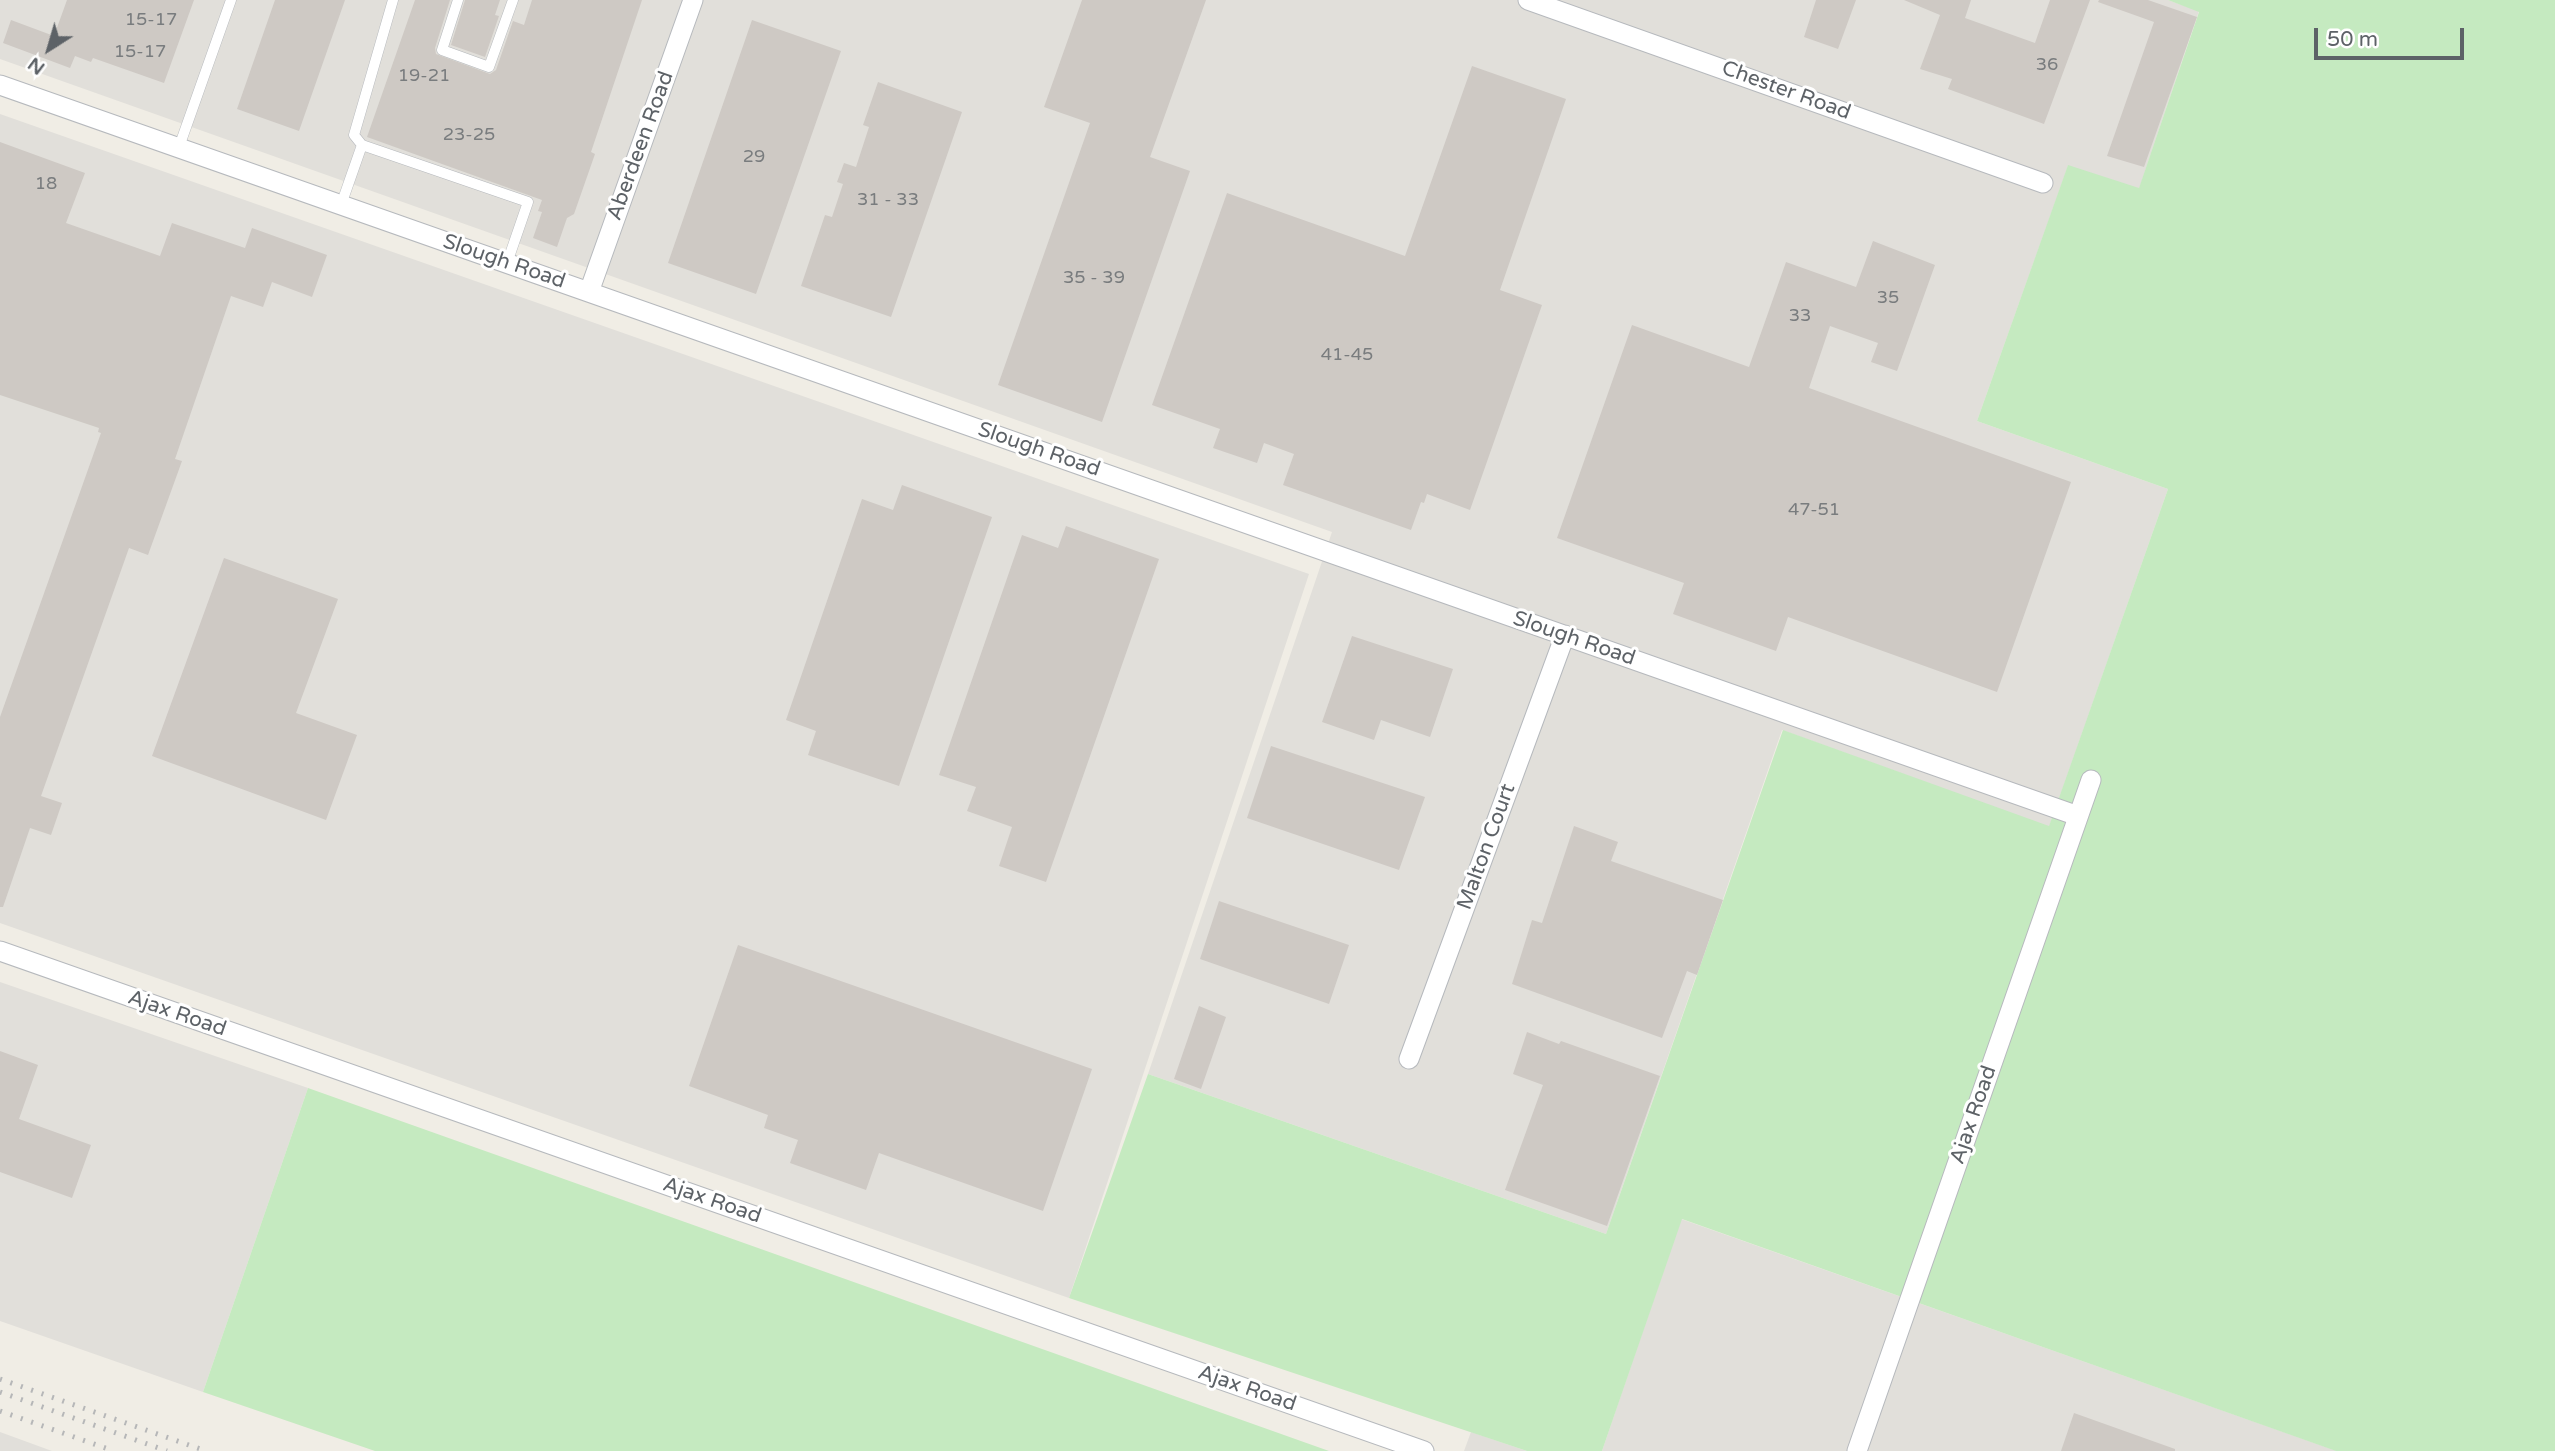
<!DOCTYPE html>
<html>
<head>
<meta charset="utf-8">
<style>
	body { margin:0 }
	#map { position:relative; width:2555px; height:1451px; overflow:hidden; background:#f0ede5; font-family:"Varela Round",sans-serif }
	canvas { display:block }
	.north { position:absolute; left:14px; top:14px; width:70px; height:70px; -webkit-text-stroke:5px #fff; paint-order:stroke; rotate:217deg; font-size:19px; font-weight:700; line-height:28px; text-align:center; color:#5d6267 }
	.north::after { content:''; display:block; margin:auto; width:24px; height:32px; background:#5d6267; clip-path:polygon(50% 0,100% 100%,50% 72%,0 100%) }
	.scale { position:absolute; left:2314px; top:28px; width:150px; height:32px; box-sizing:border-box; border:4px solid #5d6267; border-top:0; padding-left:9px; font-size:21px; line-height:24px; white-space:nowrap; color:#5d6267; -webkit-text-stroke:5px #fff; paint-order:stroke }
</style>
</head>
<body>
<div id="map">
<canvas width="2555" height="1451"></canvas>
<div class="north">N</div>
<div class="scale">50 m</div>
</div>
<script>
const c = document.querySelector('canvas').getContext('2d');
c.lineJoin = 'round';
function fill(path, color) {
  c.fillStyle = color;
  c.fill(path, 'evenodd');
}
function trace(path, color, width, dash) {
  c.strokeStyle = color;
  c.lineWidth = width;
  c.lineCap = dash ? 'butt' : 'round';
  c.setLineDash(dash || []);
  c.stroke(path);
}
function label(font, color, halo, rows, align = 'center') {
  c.font = font + ' "Varela Round",sans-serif';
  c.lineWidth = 6;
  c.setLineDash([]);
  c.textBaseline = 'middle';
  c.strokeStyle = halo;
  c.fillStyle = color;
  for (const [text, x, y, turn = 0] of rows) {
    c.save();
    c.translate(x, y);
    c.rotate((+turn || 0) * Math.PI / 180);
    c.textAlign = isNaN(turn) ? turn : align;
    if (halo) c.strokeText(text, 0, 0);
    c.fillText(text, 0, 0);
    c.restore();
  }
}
const industrial = new Path2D(`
	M0 0H2168L2199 11 2139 189 2068 166 1977 421 2168 489 2049 827 1782 730 1606 1234 1148 1074 1332 532 0 59Z
	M0 114 1309 574 1069 1298 0 923Z
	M0 982 308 1088 203 1392 0 1321Z
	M1681 1219 2337 1451H1602Z
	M0 1432 52 1451H0Z
	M1471 1432 1527 1451H1464Z`);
const green = new Path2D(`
	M2168 0H2555V1451H2336L1682 1219 1602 1451H1527L1069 1298 1148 1074 1606 1234 1783 730 2049 826 2168 489 1977 421 2068 165 2139 188 2199 12Z
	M308 1088 1329 1451H375L203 1392Z`);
const building = new Path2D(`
	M67 0H194L164 83 93 58 91 62 75 56 70 68 3 43 11 20 54 36Z
	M275 0H345L299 131 237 109Z
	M415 0H450L435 48 436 54 490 74 496 70 513 21 524 25 532 0H642L591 152 595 154 574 214 567 218 557 247 533 238 542 212 538 211 542 200 367 137Z
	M465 0H500L495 15 499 16 485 57 451 45Z
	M1082 0H1206L1150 157 1190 171 1102 422 998 385 1090 123 1044 107Z
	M1816 0H1856L1838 49 1804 37Z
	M1904 0H1971L1965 18 2035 43 2050 0H2090L2044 124 1948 89 1952 79 1920 69 1940 15Z
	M2099 0H2148L2197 17 2144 167 2107 156 2154 22 2098 2Z
	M752 20 841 51 756 294 668 263Z
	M1472 66 1566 99 1500 290 1542 305 1470 510 1427 494 1424 503 1421 502 1411 530 1283 485 1294 454 1264 443 1257 463 1213 448 1220 429 1152 405 1227 193 1405 256Z
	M878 82 962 112 891 317 801 286 825 215 832 217 843 184 837 182 844 163 856 167 869 127 863 125Z
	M0 142 85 173 66 223 160 256 172 223 245 248 252 228 327 255 312 297 272 282 263 307 231 296 175 459 182 461 148 555 129 548 41 796 62 803 51 835 30 828 3 907H0V717L101 433 98 432 99 428 0 395Z
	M1873 241 1935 265 1897 371 1871 362 1878 343 1830 326 1809 388 2071 482 1997 692 1788 617 1776 651 1673 614 1684 583 1557 538 1632 325 1749 367 1786 262 1856 287Z
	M902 485 992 517 899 786 808 755 816 731 786 720 862 499 893 510Z
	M1066 526 1159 559 1046 882 999 866 1012 827 967 811 976 787 939 775 1022 535 1058 548Z
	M224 558 338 599 296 713 357 735 326 820 152 756Z
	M1352 636 1453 669 1430 737 1381 720 1374 740 1322 722Z
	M1271 746 1425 797 1399 870 1247 818Z
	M1574 826 1618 842 1611 861 1723 900 1697 975 1687 971 1662 1038 1512 984 1532 920 1542 923Z
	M1219 901 1349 945 1329 1004 1200 959Z
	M738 945 1092 1069 1043 1211 879 1153 866 1190 790 1163 798 1140 764 1128 768 1115 689 1086Z
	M1199 1006 1226 1017 1201 1089 1174 1079Z
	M1527 1032 1559 1044 1561 1041 1660 1076 1607 1226 1505 1190 1543 1085 1513 1074Z
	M0 1051 38 1065 19 1119 91 1145 72 1198 0 1172Z
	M2074 1413 2175 1449V1451H2061Z`);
const lane = new Path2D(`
	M458 0 442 50 489 67 513 0
	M362 145 354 135 393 0
	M179 147 231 0
	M341 205 362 145 528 202 507 263`);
const street = new Path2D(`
	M1528 0 2043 183
	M0 85 2078 816
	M589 292 693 0
	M0 951 1424 1451
	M1409 1059 1565 635
	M1857 1451 2091 780`);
const rail = new Path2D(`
	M0 1379 206 1451
	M0 1392 167 1451
	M0 1411 114 1451`);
const numberNames = [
	["15-17",151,20],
	["15-17",140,52],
	["36",2047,65],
	["19-21",424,76],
	["23-25",469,135],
	["29",754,157],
	["18",46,184],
	["31 - 33",888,200],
	["35 - 39",1094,278],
	["35",1888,298],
	["33",1800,316],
	["41-45",1347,355],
	["47-51",1814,510]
];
const streetNames = [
	["Chester Road",1786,91,20],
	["Aberdeen Road",641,146,-70],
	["Slough Road",504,262,19],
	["Slough Road",1039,450,19],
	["Slough Road",1574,639,19],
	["Malton Court",1487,847,-70],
	["Ajax Road",177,1014,19],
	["Ajax Road",1974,1115,-71],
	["Ajax Road",712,1201,19],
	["Ajax Road",1247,1389,19]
];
fill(industrial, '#e1dfda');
fill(green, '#c5eac0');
fill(building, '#cec9c4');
trace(lane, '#b6b9bd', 11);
trace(street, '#b6b9bd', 21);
trace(lane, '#fff', 10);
trace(street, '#fff', 19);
trace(rail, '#b6b7b8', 5, [2, 9]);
label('18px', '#797c7e', null, numberNames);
label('21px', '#5d6267', '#fff', streetNames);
</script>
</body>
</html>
